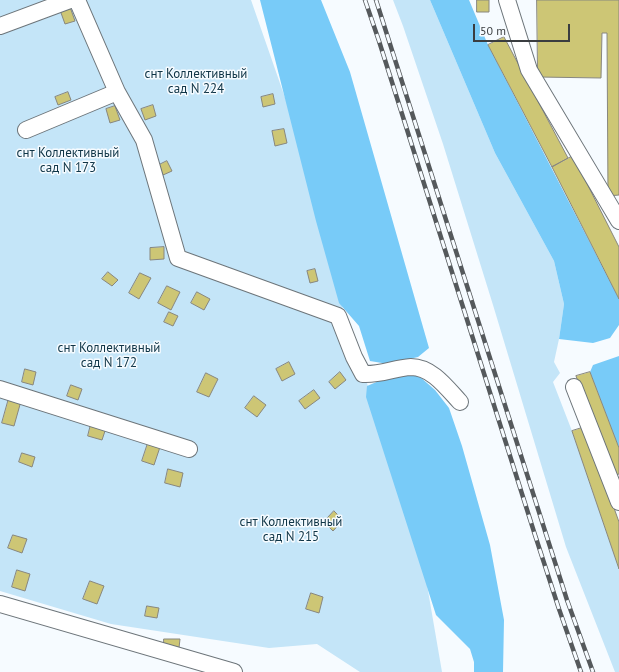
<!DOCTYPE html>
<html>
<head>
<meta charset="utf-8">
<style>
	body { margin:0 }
	#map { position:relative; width:619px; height:672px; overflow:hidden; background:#f6fbff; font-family:"PT Sans",sans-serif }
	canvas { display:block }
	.scale { position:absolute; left:473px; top:24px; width:97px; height:18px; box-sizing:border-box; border:2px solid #3a3d40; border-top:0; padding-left:5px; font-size:12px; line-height:14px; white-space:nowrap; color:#3a3d40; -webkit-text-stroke:3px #f6fbff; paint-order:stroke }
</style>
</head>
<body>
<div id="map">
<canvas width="619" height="672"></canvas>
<div class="scale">50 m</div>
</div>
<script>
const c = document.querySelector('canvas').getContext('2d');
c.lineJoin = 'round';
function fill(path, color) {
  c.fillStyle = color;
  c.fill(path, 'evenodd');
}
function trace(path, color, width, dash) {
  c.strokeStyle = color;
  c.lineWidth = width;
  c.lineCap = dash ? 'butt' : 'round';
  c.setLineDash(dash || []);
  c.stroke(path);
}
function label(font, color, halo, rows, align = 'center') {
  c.font = font + ' "PT Sans",sans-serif';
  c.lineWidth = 3;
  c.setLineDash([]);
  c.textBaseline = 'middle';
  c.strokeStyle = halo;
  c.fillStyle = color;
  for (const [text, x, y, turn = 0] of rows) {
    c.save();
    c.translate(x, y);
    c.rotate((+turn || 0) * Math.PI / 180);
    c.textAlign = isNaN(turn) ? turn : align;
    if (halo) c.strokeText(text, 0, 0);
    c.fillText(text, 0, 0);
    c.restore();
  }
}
const green = new Path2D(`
	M0 0H251L290 112 342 306 421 550 442 672H360L317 644 269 648 111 624 0 591Z
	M393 0H430L495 153 554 261 564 304 559 339 554 362 560 373 553 382 572 431 619 569V672H615L566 547 493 305 443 144 403 26Z`);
const forest = new Path2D(`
	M260 0H321L350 72 429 348 418 357 388 364 370 361 359 326 339 303 316 221Z
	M430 0H469L488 45 619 299V325L610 338 593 343 559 339 564 304 554 261 495 153Z
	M619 356V448L590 372 593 365Z
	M412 373 419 376 435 390 449 408 462 446 490 545 504 620 503 672H474V662L470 649 436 615 366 397 367 386 386 378Z`);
const building = new Path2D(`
	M477 0H489V12H477Z
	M537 0H619V195L608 196 607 33H602L601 78 538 77Z
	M70 7 75 21 65 24 60 10Z
	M504 37 568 158 552 167 488 45Z
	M68 92 71 100 58 105 55 97Z
	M273 94 275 104 263 107 261 97Z
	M153 105 156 116 145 120 141 109Z
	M115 106 120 120 110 123 106 109Z
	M284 129 287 143 275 146 272 131Z
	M573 156 619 247V299L552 167Z
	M167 161 172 171 163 175 159 165Z
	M164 247V259L150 260V248Z
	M315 269 318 281 310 283 307 271Z
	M108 272 118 280 112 286 102 279Z
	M140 273 151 278 139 299 129 293Z
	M167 286 180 292 171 310 158 303Z
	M197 292 210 299 204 310 191 303Z
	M169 312 178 316 173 326 164 322Z
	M289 362 295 374 282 381 276 369Z
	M25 369 36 372 33 385 22 382Z
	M340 372 346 380 335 389 329 382Z
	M590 372 619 448V474L613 476 576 376Z
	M206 373 218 379 209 397 197 392Z
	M71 385 82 389 78 400 67 396Z
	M314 390 320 398 305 409 299 401Z
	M254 396 266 405 257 417 245 408Z
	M9 398 21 401 14 426 2 423Z
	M91 424 106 428 102 440 88 436Z
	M585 427 619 522V569L572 431Z
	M148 443 160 447 154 465 142 461Z
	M22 453 35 457 32 467 19 462Z
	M168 469 183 473 180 487 165 483Z
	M334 511 343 520 333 531 324 522Z
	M13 535 27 539 22 553 8 548Z
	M17 570 30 574 25 591 12 587Z
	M90 581 104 586 97 604 83 599Z
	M311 593 323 597 319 613 306 609Z
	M147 606 159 608 157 618 145 616Z
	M164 639H180L179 648 164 647Z`);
const minor = new Path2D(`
	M77 0 117 92
	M507 0 529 70 619 221
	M0 26 70 0
	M26 130 117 92 144 140 178 258 338 316 354 357 363 374C381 375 394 368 411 367 432 367 447 388 460 402
	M574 387 619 502
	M0 389 189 449
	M0 604 234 672`);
const rail = new Path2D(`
	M365 0 379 41 535 535 559 609 581 672
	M376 0 567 600 593 672`);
const parkNames = [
	["снт Коллективный",196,74],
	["сад N 224",196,89],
	["снт Коллективный",68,153],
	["сад N 173",68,168],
	["снт Коллективный",109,348],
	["сад N 172",109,363],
	["снт Коллективный",291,522],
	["сад N 215",291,537]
];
fill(green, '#c4e5f8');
fill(forest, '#78cbf8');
fill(building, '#cdc675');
trace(building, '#88877f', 1);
trace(minor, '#6d757a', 18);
trace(minor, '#fff', 16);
trace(rail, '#55595c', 4.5);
trace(rail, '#f6fbff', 3, [9]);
label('13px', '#0f3547', '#f6fbff', parkNames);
</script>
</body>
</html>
